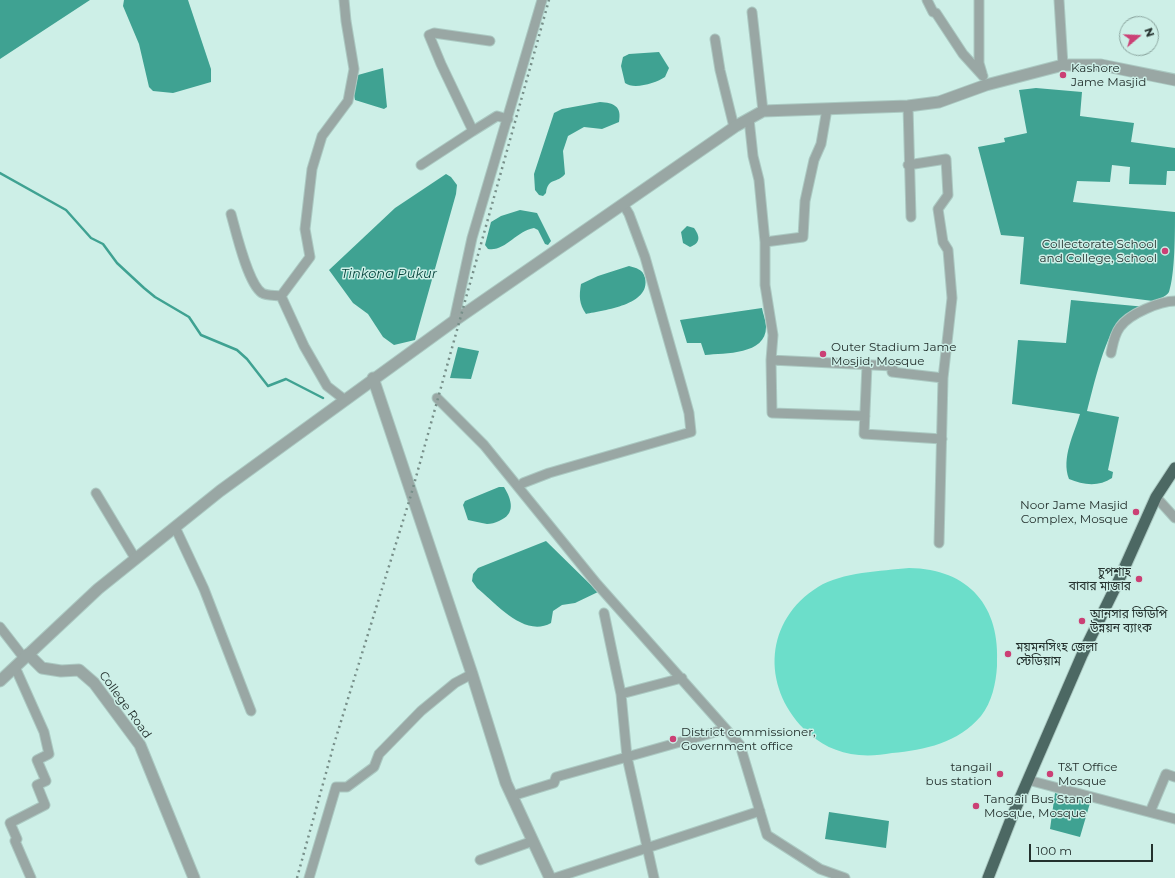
<!DOCTYPE html>
<html>
<head>
<meta charset="utf-8">
<style>
	body { margin:0 }
	#map { position:relative; width:1175px; height:878px; overflow:hidden; background:#cdefe7; font-family:Montserrat,sans-serif }
	canvas { display:block }
	.north { position:absolute; left:1119px; top:16px; width:40px; height:40px; box-sizing:border-box; background:#cdefe7; border:1px solid #89a39d; border-radius:50%; rotate:71deg; font-size:11px; font-weight:700; line-height:16px; text-align:center; color:#24312e }
	.north::after { content:''; display:block; margin:auto; width:14px; height:18px; background:#cb4075; clip-path:polygon(50% 0,100% 100%,50% 72%,0 100%) }
	.scale { position:absolute; left:1029px; top:844px; width:124px; height:18px; box-sizing:border-box; border:2px solid #24312e; border-top:0; padding-left:5px; font-size:12px; line-height:14px; white-space:nowrap; color:#24312e; -webkit-text-stroke:3px #cdefe7; paint-order:stroke }
</style>
</head>
<body>
<div id="map">
<canvas width="1175" height="878"></canvas>
<div class="north">N</div>
<div class="scale">100 m</div>
</div>
<script>
const c = document.querySelector('canvas').getContext('2d');
c.lineJoin = 'round';
function fill(path, color) {
  c.fillStyle = color;
  c.fill(path, 'evenodd');
}
function trace(path, color, width, dash) {
  c.strokeStyle = color;
  c.lineWidth = width;
  c.lineCap = dash ? 'butt' : 'round';
  c.setLineDash(dash || []);
  c.stroke(path);
}
function label(font, color, halo, rows, align = 'center') {
  c.font = font + ' Montserrat,"Noto Sans Bengali",sans-serif';
  c.lineWidth = 3;
  c.setLineDash([]);
  c.textBaseline = 'middle';
  c.strokeStyle = halo;
  c.fillStyle = color;
  for (const [text, x, y, turn = 0] of rows) {
    c.save();
    c.translate(x, y);
    c.rotate((+turn || 0) * Math.PI / 180);
    c.textAlign = isNaN(turn) ? turn : align;
    if (halo) c.strokeText(text, 0, 0);
    c.fillText(text, 0, 0);
    c.restore();
  }
}
const green = new Path2D(`
	M909 568C969 569 1001 606 997 666 996 683 992 702 981 716 958 743 925 750 892 753 881 755 870 756 859 755 837 753 819 744 804 729 761 685 765 620 818 587 842 572 881 571 909 568Z`);
const water = new Path2D(`
	M0 0H90L0 59Z
	M124 0H188L211 69V82L173 93 153 91 149 87 139 44 123 6Z
	M659 52 669 68 665 77C656 83 634 90 625 83L621 66 623 57 629 54Z
	M383 68 387 107 384 109 355 100 354 95 358 75Z
	M1036 88 1082 92 1080 116 1134 123 1131 142 1175 148V171H1167L1166 185 1129 184 1130 167 1112 165 1110 182 1077 181 1073 202 1175 212C1175 233 1175 274 1169 292 1166 297 1158 299 1153 301L1020 284 1024 237 1001 235 978 147 1005 142 1004 138 1027 133 1019 90Z
	M600 102C614 103 622 106 619 122L602 129 584 127 568 136 563 151 565 174C557 184 548 177 546 193L543 196 539 195 535 190 534 174 554 113 562 109Z
	M446 174 451 177 457 185 456 194 415 340 394 345 383 337 368 314 353 303 329 270 395 208Z
	M520 210 537 213 551 241 548 245 545 244 538 230 534 228C516 231 505 252 488 249L485 245 491 222 501 216Z
	M687 226 694 228C700 236 701 243 690 247L683 243 681 232Z
	M629 266C636 268 643 269 645 278 651 305 604 310 586 314 579 304 579 296 581 284L598 276Z
	M1071 300 1146 307C1139 310 1130 312 1123 317 1106 329 1093 389 1087 411L1119 417 1108 470 1113 472 1112 478C1099 487 1083 485 1069 479 1061 458 1074 434 1080 414L1012 404 1018 340 1066 343Z
	M762 308C763 314 766 321 766 327 766 355 725 353 705 355L701 343H687L680 320Z
	M458 347 479 351 471 379 450 378Z
	M499 487H504C512 500 516 514 499 521 495 523 491 524 487 524 480 523 474 521 468 520L463 505 465 501Z
	M546 541 598 592 575 603 562 605 553 611 551 623C524 638 496 603 477 588L472 581 473 574 478 568Z
	M1055 793 1090 803 1080 837 1050 829Z
	M829 812 889 821 886 848 825 839Z`);
const stream = new Path2D(`
	M0 173 66 210 91 238 103 244 117 263 144 288 155 297 189 317 201 335 237 350 247 359 268 386 286 379 323 398`);
const minor = new Path2D(`
	M344 0 346 21 354 69 348 101 322 136 312 169 305 229 310 257 281 296 304 346 327 386 345 400
	M927 0 933 12 936 13 963 54 983 76
	M979 0V63L982 73
	M1059 0 1063 65
	M752 12 763 111
	M715 39 720 70 734 127
	M908 106 911 217
	M827 109 821 144 814 160 805 201 803 237 765 242V285L773 335 771 360 772 413 865 416
	M749 119 753 156 759 180 765 242
	M473 131 497 116 508 119
	M421 165 473 131 441 64 429 35 434 33 490 41
	M908 165 946 159 948 195 938 209 943 242 948 250 952 298 943 378 939 543
	M231 214C236 232 248 284 262 293 267 296 275 295 281 296
	M454 321 472 238 542 0
	M1111 353C1113 344 1114 335 1120 327 1129 314 1160 301 1175 301
	M771 360 893 366 892 372 943 378
	M867 365 864 434 942 439
	M437 398 484 445 597 584 740 745 767 835 820 869 845 878
	M523 483 549 473 691 432 689 413 683 391 645 257 629 214 623 204
	M96 493 135 558
	M1156 497 1175 518
	M175 527 204 589 251 711
	M604 613 621 694
	M0 627 24 658
	M15 667 44 732 49 754 37 760 46 781 37 785 45 805 10 823 17 839 15 841 31 878
	M1028 780 1175 819
	M512 796 554 783 556 777 627 757 621 694 682 678
	M1150 812 1166 774 1175 777
	M480 860 533 841
	M309 878 336 787H347L374 767 379 754 421 711 455 683 472 674
	M555 878 760 811
	M654 878 627 757 726 729`);
const tertiary = new Path2D(`
	M373 378 472 674 506 783 550 878
	M28 654 42 668 61 671 79 670 94 683 140 745 194 878
	M0 681 98 589 220 491 454 321 736 126 763 111 908 106 939 102 986 85 1063 65H1101L1175 80`);
const trunk = new Path2D(`
	M988 878 1011 819 1082 655 1118 582 1156 497 1175 468`);
const rail = new Path2D(`
	M297 878 334 744 411 495 549 0`);
const markers = [
	[1063,75,4,"#cb4075"],
	[1165,251,4,"#cb4075"],
	[823,354,4,"#cb4075"],
	[1136,512,4,"#cb4075"],
	[1139,579,4,"#cb4075"],
	[1082,621,4,"#cb4075"],
	[1008,654,4,"#cb4075"],
	[673,739,4,"#cb4075"],
	[1000,774,4,"#cb4075"],
	[1050,774,4,"#cb4075"],
	[976,806,4,"#cb4075"]
];
const poiNames = [
	["Kashore",1071,68],
	["Jame Masjid",1071,82],
	["Collectorate School",1157,244,"right"],
	["and College, School",1157,258,"right"],
	["Outer Stadium Jame",831,347],
	["Mosjid, Mosque",831,361],
	["Noor Jame Masjid",1128,505,"right"],
	["Complex, Mosque",1128,519,"right"],
	["চুপশাহ",1131,572,"right"],
	["বাবার মাজার",1131,586,"right"],
	["আনসার ভিডিপি",1090,614],
	["উন্নয়ন ব্যাংক",1090,628],
	["ময়মনসিংহ জেলা",1016,647],
	["স্টেডিয়াম",1016,661],
	["District commissioner,",681,732],
	["Government office",681,746],
	["tangail",992,767,"right"],
	["bus station",992,781,"right"],
	["T&T Office",1058,767],
	["Mosque",1058,781],
	["Tangail Bus Stand",984,799],
	["Mosque, Mosque",984,813]
];
const streetNames = [
	["College Road",125,705,54]
];
const waterNames = [
	["Tinkona Pukur",389,274]
];
fill(green, '#6cdeca');
fill(water, '#3fa292');
trace(stream, '#3fa292', 2.5);
trace(minor, '#abc9c2', 11);
trace(tertiary, '#abc9c2', 13);
trace(trunk, '#abc9c2', 13);
trace(minor, '#99a7a4', 9);
trace(tertiary, '#99a7a4', 11);
trace(trunk, '#4c6863', 11);
trace(rail, '#778f89', 2.5, [2, 4]);
for (const [x, y, r, color] of markers) {
  const dot = new Path2D();
  dot.arc(x, y, r, 0, 2 * Math.PI);
  c.fillStyle = color;
  c.fill(dot);
  trace(dot, '#cdefe7', 1.5);
}
label('12px', '#24312e', '#cdefe7', poiNames, 'left');
label('12px', '#24312e', '#cdefe7', streetNames);
label('italic 13px', '#05433b', '#cdefe7', waterNames);
</script>
</body>
</html>
